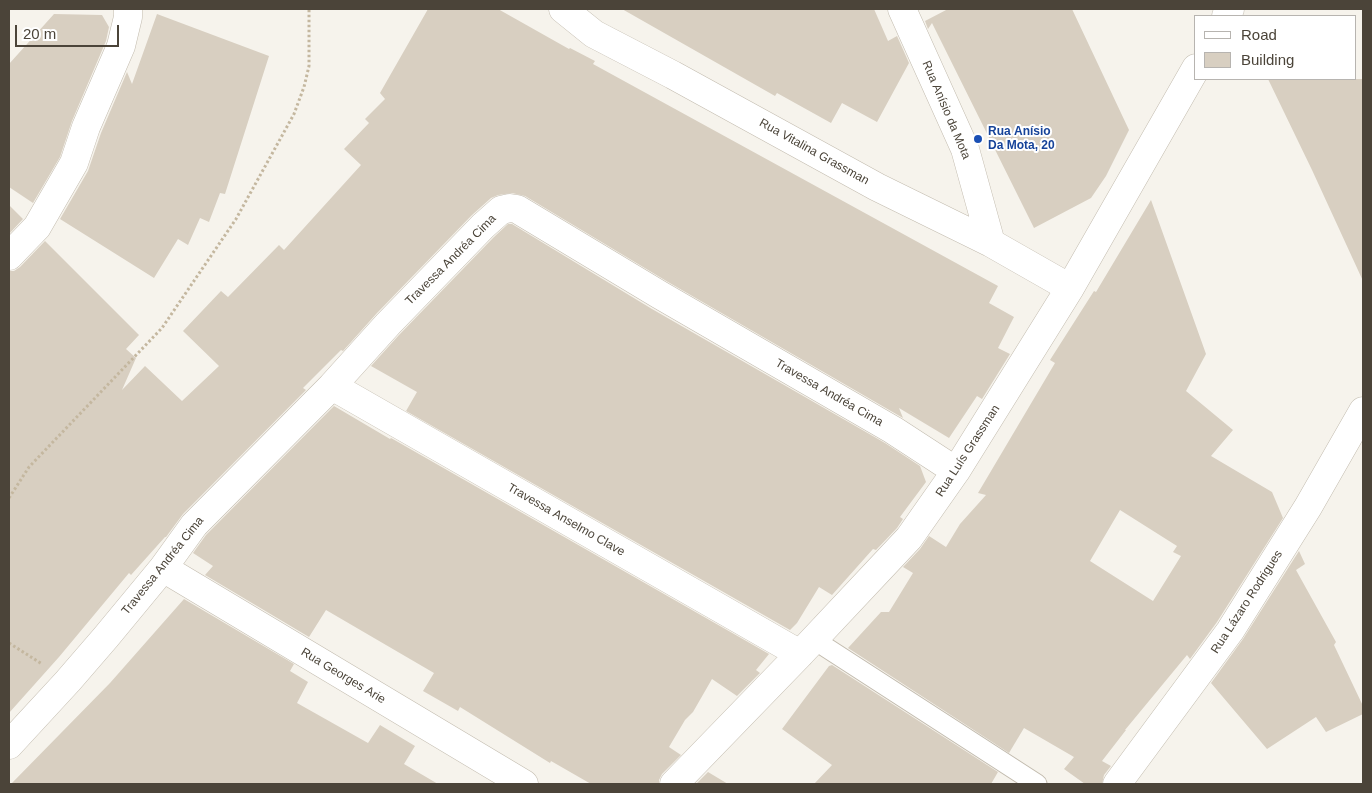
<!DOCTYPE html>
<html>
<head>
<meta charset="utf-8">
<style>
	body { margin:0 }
	#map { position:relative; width:1372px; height:793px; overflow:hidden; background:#f6f3ec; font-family:Arial,sans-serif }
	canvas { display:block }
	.frame { position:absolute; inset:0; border:10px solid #4b4439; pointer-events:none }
	.legend { position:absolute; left:1194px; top:15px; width:162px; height:65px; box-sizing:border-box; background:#fff; border:1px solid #b7b4b0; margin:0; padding:6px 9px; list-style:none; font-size:15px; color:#4b4439 }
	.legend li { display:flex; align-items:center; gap:10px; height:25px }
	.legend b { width:25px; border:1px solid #b7b4b0 }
	.scale { position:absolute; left:15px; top:25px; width:104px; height:22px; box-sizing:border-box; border:2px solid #4b4439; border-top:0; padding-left:6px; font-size:15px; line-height:18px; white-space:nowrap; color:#4b4439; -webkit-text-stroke:4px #fff; paint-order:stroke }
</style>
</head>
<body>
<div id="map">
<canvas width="1372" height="793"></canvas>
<div class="frame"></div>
<ul class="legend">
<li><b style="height:6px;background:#fff"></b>Road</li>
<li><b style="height:14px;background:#d8cfc1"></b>Building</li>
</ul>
<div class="scale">20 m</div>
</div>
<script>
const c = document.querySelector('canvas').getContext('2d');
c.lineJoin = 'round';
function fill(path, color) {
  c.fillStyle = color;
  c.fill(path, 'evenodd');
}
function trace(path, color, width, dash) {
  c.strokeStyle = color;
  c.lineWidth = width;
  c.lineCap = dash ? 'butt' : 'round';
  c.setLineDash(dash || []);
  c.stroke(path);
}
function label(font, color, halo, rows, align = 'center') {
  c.font = font + ' Arial,sans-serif';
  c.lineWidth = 4;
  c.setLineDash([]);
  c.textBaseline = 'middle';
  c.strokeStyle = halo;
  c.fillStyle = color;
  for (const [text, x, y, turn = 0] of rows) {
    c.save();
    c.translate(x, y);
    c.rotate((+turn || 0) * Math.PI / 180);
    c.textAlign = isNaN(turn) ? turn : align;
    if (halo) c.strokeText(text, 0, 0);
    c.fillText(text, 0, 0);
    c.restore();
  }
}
const building = new Path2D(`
	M428 9H498L569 49 570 48 595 61 593 64 998 286 989 303 1014 317 998 348 1010 354 982 399 977 396 949 438 899 408 903 418 668 282 525 196 512 193 498 195 491 198 472 215 377 313 343 351 341 350 303 388 306 390 183 514 166 537H165L131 575 129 573 59 657 9 713V271H14L20 267 45 241 139 335 126 349 136 358 122 390 145 366 182 401 219 366 183 331 221 291 228 297 279 245 284 250 361 165 344 149 369 123 365 119 385 99 380 93Z
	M622 9H874L888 41 897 36 909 63 877 122 842 103 831 123 777 93 775 96Z
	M948 9H1072L1129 130 1106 176 1091 198 1034 228 932 23 928 29 925 21Z
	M54 14 102 15 109 27 106 41 72 121 60 157 33 203 9 187V64Z
	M157 14 269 56 225 194 220 193 209 222 200 218 188 245 178 239 154 278 60 219 88 171 101 133 127 72 132 84Z
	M1268 79H1363V281L1312 170Z
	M1151 200 1206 354 1186 391 1233 430 1211 456 1272 492 1283 518 1217 622 1190 659 1187 655 1125 730H1126L1102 761 1111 766 1104 775 1102 784H1085L1064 769 1074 757 1024 728 1009 753 848 648 881 612H889L913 573 903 567 920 549 929 536 946 547 960 524 986 495 978 493 1055 363 1050 360 1094 291 1096 292ZM1120 510 1177 546 1173 552 1181 556 1153 601 1090 561Z
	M9 205 23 219 9 234Z
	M508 224H512L652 309 885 443 920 466 926 482 900 517 903 519 897 528 876 550 873 549 832 595 819 587 797 623 790 630 406 411 417 392 371 366 399 335 494 237Z
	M334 406 390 439 391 438 769 654 756 670 760 673 737 696 712 679 693 712 685 720 669 747 681 755 662 774 659 780V784H591L551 761 550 763 460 707 458 711 423 691 434 673 326 610 309 637 205 575 213 566 193 553 206 535Z
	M1299 551 1305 564 1296 570 1336 642 1334 645 1363 706V714L1326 732 1316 717 1267 749 1211 683 1243 639Z
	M184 599 294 664 290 671 308 682 297 703 368 743 380 725 415 746 404 764 438 784H11L110 683Z
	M832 665 998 772 991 784H814L832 765 782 729 829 666Z
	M708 772 728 784H696Z`);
const path = new Path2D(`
	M9 498 29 467 162 328 236 219 294 114 304 87 309 66V9
	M9 643 42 664`);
const service = new Path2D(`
	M813 639 1037 784`);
const minor = new Path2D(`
	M563 9 594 34 673 75 877 187 991 243 1070 288
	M902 9 965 149 991 243
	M1226 16 1230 9
	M9 256 37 227 74 163 86 127 121 46 128 17V9
	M332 386 800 654
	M163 568 524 784
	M9 745 68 681 106 637 163 568 194 525 332 386 388 324 483 226 501 210 510 208 517 209 660 295 893 430 956 471
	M674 784 800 654 909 538 956 471 1070 288 1196 68
	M1117 784 1230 631 1308 507 1363 411`);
const markers = [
	[978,139,5,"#1a4fb4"]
];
const streetNames = [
	["Rua Anísio da Mota",946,110,67],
	["Rua Vitalina Grassman",814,152,29],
	["Travessa Andréa Cima",451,260,-45],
	["Travessa Andréa Cima",829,393,30],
	["Rua Luís Grassman",968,451,-57],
	["Travessa Anselmo Clave",566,520,30],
	["Travessa Andréa Cima",163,566,-51],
	["Rua Lázaro Rodrigues",1247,602,-57],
	["Rua Georges Arie",343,676,31]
];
const transitNames = [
	["Rua Anísio",988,132],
	["Da Mota, 20",988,146]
];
fill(building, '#d8cfc1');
trace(service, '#c2bbae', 21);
trace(minor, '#c2bbae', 29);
trace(path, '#c4b79f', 3, [2.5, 2.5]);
trace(service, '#fff', 19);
trace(minor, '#fff', 28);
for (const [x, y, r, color] of markers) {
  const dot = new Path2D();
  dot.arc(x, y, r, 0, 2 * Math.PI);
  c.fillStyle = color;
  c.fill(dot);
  trace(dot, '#fff', 2);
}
label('12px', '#4b4439', '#fff', streetNames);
label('bold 12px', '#164399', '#fff', transitNames, 'left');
</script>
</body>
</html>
